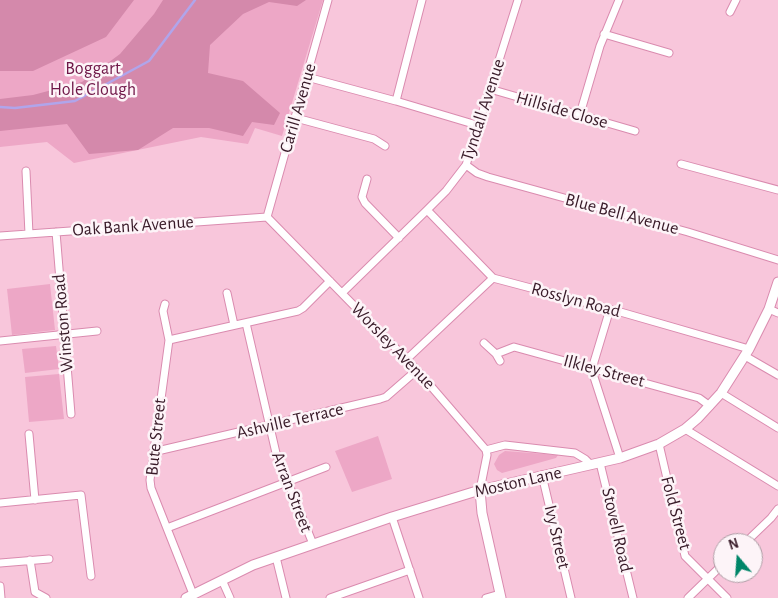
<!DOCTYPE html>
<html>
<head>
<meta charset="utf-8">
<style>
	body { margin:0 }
	#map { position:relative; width:778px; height:598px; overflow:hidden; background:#f8c6db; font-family:"Alegreya Sans",sans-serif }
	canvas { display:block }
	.north { position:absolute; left:713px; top:533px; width:50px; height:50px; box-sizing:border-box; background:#fdf4f8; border:1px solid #ae9da5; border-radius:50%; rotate:342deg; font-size:14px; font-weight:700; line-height:20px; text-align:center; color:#381a28 }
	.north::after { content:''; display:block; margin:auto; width:18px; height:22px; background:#008669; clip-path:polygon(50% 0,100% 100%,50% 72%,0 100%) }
</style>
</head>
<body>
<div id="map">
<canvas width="778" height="598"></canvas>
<div class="north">N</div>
</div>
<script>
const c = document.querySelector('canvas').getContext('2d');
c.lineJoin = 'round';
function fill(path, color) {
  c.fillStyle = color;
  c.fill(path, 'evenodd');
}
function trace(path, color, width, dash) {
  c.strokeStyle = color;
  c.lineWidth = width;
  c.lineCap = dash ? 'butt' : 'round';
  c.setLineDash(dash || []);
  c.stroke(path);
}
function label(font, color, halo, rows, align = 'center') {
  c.font = font + ' "Alegreya Sans",sans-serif';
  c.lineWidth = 5;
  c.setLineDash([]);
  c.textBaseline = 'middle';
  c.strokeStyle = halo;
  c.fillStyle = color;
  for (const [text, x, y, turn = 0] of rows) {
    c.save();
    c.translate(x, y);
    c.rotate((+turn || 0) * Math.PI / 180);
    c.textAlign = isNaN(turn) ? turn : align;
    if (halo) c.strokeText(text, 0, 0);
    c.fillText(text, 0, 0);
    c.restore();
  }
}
const green = new Path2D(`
	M0 0H323L282 136 255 128 248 144 201 137 74 163 47 142 0 147Z
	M50 284 55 330 12 335 7 289Z
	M56 346 59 369 25 373 22 349Z
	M59 374 64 419 29 422 25 377Z
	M378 436 392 479 352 492 335 451Z
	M505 451 558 455 556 458 502 473 497 470 494 464 499 455Z`);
const forest = new Path2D(`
	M0 0H134L106 37 33 71H0Z
	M163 0H306L297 6 269 2 243 14 210 45 208 73 243 81 280 113 274 125 252 122 243 136 209 128H173L138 150 89 154 67 124 0 131V99L33 95 82 82 120 54 154 14Z`);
const stream = new Path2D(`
	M0 107 15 108 75 101 149 61 195 0`);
const minor = new Path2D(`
	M730 12 736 0
	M604 34 669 53
	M307 77 396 101 480 126
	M490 89 635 131
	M396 101 422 0
	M580 114 600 46 619 0
	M296 118 374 139 385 146
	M681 164 778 190
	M466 165 477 173 488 177 688 232 778 260
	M26 171 29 234
	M367 179 362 197 365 203 399 238
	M427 210 493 278 610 309 749 349
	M267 217 417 370 486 450 487 455 480 490
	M267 217 328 0
	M56 232 71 414
	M0 236 267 217
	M227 293 234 325
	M342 293 427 210 446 191 466 165 518 0
	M165 304 163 311 169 340 150 480 151 488 193 594
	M610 309 594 362 593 374 620 458
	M769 309 778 313
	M246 323 276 453 313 544
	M169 340 298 311 303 308 330 281
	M0 341 97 331
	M484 343 496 354 500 361
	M496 354 514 347 699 398 710 406
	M745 356 778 375
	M407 359 493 278
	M721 393 778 428
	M685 429 778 486
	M29 434 35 500
	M659 444 685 556 727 598
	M486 450 505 445 575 453 585 459 591 465
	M153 452 380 399 386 397 417 370
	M600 463 633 598
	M542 475 571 598
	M0 503 81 495 91 576
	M392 517 419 598
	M167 528 326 467
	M745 543 771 518 778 509
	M276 557 286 598
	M30 560 35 592 46 598
	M0 563 49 559
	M222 580 230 598
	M0 586 1 598
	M330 598 410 570
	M486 598 500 594
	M688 598 723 564`);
const tertiary = new Path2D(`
	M480 490 482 513 501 598
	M186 598 253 565 392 517 480 490 620 458 659 444 685 429 698 418 721 393 749 349 769 309 778 282`);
const parkNames = [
	["Boggart",93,69],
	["Hole Clough",93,90]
];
const streetNames = [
	["Carill Avenue",298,108,-74],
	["Tyndall Avenue",483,110,-72],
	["Hillside Close",562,110,16],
	["Blue Bell Avenue",622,214,15],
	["Oak Bank Avenue",133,226,-4],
	["Rosslyn Road",576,300,15],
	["Winston Road",63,323,-95],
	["Worsley Avenue",393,346,46],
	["Ilkley Street",604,371,15],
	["Ashville Terrace",290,421,-13],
	["Bute Street",156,437,-84],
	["Moston Lane",518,482,-13],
	["Arran Street",292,492,69],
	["Fold Street",676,513,75],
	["Stovell Road",617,530,77],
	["Ivy Street",557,537,77]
];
fill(green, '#eda7c6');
fill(forest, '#d489ab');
trace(stream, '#b0a5eb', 2.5);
trace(minor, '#da8baf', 9);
trace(tertiary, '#da8baf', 11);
trace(minor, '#fff', 7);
trace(tertiary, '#fff', 9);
label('18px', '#6f1748', '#fdf4f8', parkNames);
label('18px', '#381a28', '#fdf4f8', streetNames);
</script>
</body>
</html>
